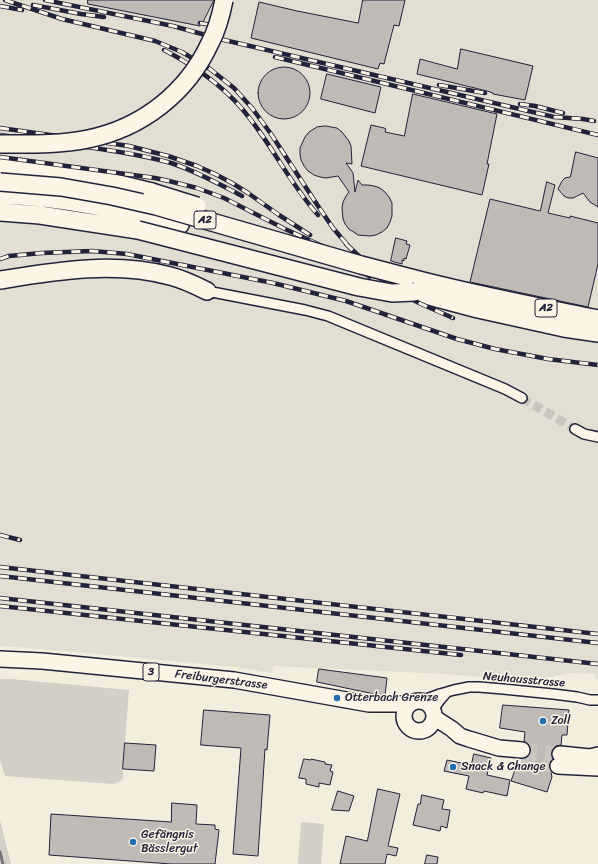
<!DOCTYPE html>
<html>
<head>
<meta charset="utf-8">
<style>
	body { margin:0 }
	canvas { display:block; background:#f3edde }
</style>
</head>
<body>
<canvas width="598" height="864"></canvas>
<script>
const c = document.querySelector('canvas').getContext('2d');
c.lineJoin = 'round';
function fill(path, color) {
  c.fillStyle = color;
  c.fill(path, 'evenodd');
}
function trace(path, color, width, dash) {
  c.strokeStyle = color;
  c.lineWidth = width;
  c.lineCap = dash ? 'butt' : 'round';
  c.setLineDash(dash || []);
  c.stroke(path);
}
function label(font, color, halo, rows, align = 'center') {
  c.font = font + ' Sriracha,sans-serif';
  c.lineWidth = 3;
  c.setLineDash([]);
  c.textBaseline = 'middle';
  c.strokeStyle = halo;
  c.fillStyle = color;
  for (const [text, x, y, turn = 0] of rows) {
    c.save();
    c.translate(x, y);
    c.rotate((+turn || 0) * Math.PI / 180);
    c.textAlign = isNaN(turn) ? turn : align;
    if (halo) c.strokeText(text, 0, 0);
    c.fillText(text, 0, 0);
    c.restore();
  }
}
const built = new Path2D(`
	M0 0H598V679H595V674L572 673 528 681 446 674 273 666 272 673 235 667 65 651 0 646Z`);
const green = new Path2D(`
	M0 679H11L129 690 123 769C124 778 123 782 113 784L5 776 0 761Z
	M0 820 11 864H0Z
	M301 822 324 824 321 864H298Z`);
const stream = new Path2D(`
	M0 852 3 864`);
const building = new Path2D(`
	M88 0H214L203 22H200V26L88 4Z
	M363 0H405L399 26 394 25 384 64 380 63 378 69 251 38 259 2 297 11 358 23Z
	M461 49 533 66 525 100 493 94V93L487 91 417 74 420 59 457 69Z
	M258 93a26 26 0 1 1 52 0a26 26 0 1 1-52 0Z
	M327 74 381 87 375 113 321 99Z
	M413 94 497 114 487 164H489L482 195 361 166 371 125 384 128 386 129 385 132 404 136Z
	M326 126 331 127 337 128 342 132 349 141 351 146 352 164 346 163 353 173 355 192 358 180 362 185H368L374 186 380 188 385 192 389 197 392 203V216L390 222 387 228 382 232 376 235 370 236 358 235 349 229 345 224 343 219 342 208 343 202 346 196 349 192 338 176 326 178 320 177 314 175 308 171 304 166 301 160 300 154V148L305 137 309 132 317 127Z
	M576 152 598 158V207L590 202 583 193 573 198H568L564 196 558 189 562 181 565 178 570 177Z
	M547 182 555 185 548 213 570 218V216L598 223V264L588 307 470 282 490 199 540 211Z
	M396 238 407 241 406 244 410 245 406 259 404 258V261L402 260V264L391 261Z
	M319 669 387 678 385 695H379L317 682Z
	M503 705 569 710 567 735H562L561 745 556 746 553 748 551 753 553 759 550 761 549 766 551 772 552 777 547 792 511 781 517 764 521 765 522 759 526 758 529 755 531 750 530 746 527 743 524 741 525 732 500 728Z
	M204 710 270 715 267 750 265 749 258 856 233 854 241 748 201 745Z
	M125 743 156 745 154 771 123 769Z
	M474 754 491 758 487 775 510 780 507 796 484 791 483 793 466 789 469 776 444 771 447 760 471 765Z
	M304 759 311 760V759L325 762V764L332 765 330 771 333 772 330 785 319 783V787L306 784V779L299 778Z
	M378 789 400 794 388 846 398 848 396 856 387 854 385 864H340L346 836 367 841Z
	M338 791 354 796 349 811 332 810Z
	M422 795 444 800 442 809 450 810 447 828 441 826 440 831 413 825 418 804H420Z
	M172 803 197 805 196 824 215 825V829L219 830 215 864H171L49 855 51 814 171 822Z
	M427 855 438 857 437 864H425Z`);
const minorTunnel = new Path2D(`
	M522 398 575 429`);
const primaryTunnel = new Path2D(`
	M522 750 560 754
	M521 760 558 766`);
const minor = new Path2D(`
	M207 291 305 310 328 316 505 389 522 398
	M575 429 584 434 598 437
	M421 701 440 694 454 690 469 687H479L503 689 553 694 577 697 590 700H598
	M433 710 440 700 447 692`);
const primary = new Path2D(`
	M0 659 42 661 234 680 369 704H410
	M404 716a15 15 0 1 1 30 0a15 15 0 1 1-30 0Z
	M434 716 438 720 452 729 460 736 469 739 499 748 522 750
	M560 754 590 757 598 755
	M558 766 598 768`);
const motorway = new Path2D(`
	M0 167 80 176 115 183 152 192
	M0 195C61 197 121 210 180 225
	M0 212 40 215 138 230
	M407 277C470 294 534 306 598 319
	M0 280C56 271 114 261 170 276 183 279 195 285 207 291
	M414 292 478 309 564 328 598 333`);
const rail = new Path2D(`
	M5 0 62 19 155 41 182 52 210 69 234 88 252 108 271 134 318 206 333 228 350 248
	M45 0 173 26 220 39 554 117 583 119 594 121
	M33 5 81 14 104 17
	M0 6 22 10
	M200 23 211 25
	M164 50C197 67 229 90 251 120 275 151 292 186 318 215
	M275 57 598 135
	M439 85 485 93
	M520 104 535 106 563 113
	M0 128 129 146 168 156 197 166 215 174 232 183 248 193 279 215 310 235
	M0 135C29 139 58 143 87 147 115 151 143 155 171 163 196 171 219 184 242 196
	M0 157 155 178 169 181 197 188 224 198 285 229 331 250 370 277 419 303 453 318
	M346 244 375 271
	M0 259 9 256 42 253 92 251 127 254 273 283 346 301 457 339 495 349 548 359 598 365
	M0 535 20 540
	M0 567 598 634
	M0 576 598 643
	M0 598 598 664
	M0 606 461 655`);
const motorwayBridge = new Path2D(`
	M0 144C29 144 59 145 88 139 142 128 187 93 210 43 217 30 221 15 224 0
	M0 182 61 187 112 196 156 206 361 265 407 277
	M152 192 197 206
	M138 230 359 287 392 293 414 292`);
const markers = [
	[337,698,4,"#1f6fb2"],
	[543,721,4,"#1f6fb2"],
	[453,767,4,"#1f6fb2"],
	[133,842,4,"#1f6fb2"]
];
const shields = [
	[205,220,22],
	[546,308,22],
	[151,672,16]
];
const shieldNames = [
	["A2",205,220],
	["A2",546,308],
	["3",151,672]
];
const streetNames = [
	["Freiburgerstrasse",221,680,7],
	["Neuhausstrasse",524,680,5]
];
const poiNames = [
	["Otterbach Grenze",345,698],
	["Zoll",551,721],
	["Snack & Change",461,767],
	["Gefängnis",141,835],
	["Bässlergut",141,849]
];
fill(built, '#e3ded2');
fill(green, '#d4cfc6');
trace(stream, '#75727b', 3);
fill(building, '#bfbab6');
trace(building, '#22223b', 1);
trace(minorTunnel, '#c9c4bd', 9, [9, 4.5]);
trace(primaryTunnel, '#c9c4bd', 15, [15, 8]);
trace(minor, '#22223b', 12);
trace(primary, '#22223b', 18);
trace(motorway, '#22223b', 20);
trace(minor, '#fcf5e5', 9);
trace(primary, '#fcf5e5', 15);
trace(motorway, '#fcf5e5', 17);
trace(rail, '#22223b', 4.5);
trace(rail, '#fcf5e5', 3, [9]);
trace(motorwayBridge, '#22223b', 20, []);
trace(motorwayBridge, '#fcf5e5', 17);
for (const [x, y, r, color] of markers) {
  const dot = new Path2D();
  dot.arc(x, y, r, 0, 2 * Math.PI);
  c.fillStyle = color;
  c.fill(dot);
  trace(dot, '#fcf5e5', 1.5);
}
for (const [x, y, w] of shields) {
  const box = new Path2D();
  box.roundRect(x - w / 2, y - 9, w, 18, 3);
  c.fillStyle = '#fcf5e5';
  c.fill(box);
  trace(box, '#22223b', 1);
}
label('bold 11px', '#22223b', null, shieldNames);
label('12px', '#22223b', '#fcf5e5', streetNames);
label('12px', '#22223b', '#fcf5e5', poiNames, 'left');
</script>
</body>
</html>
